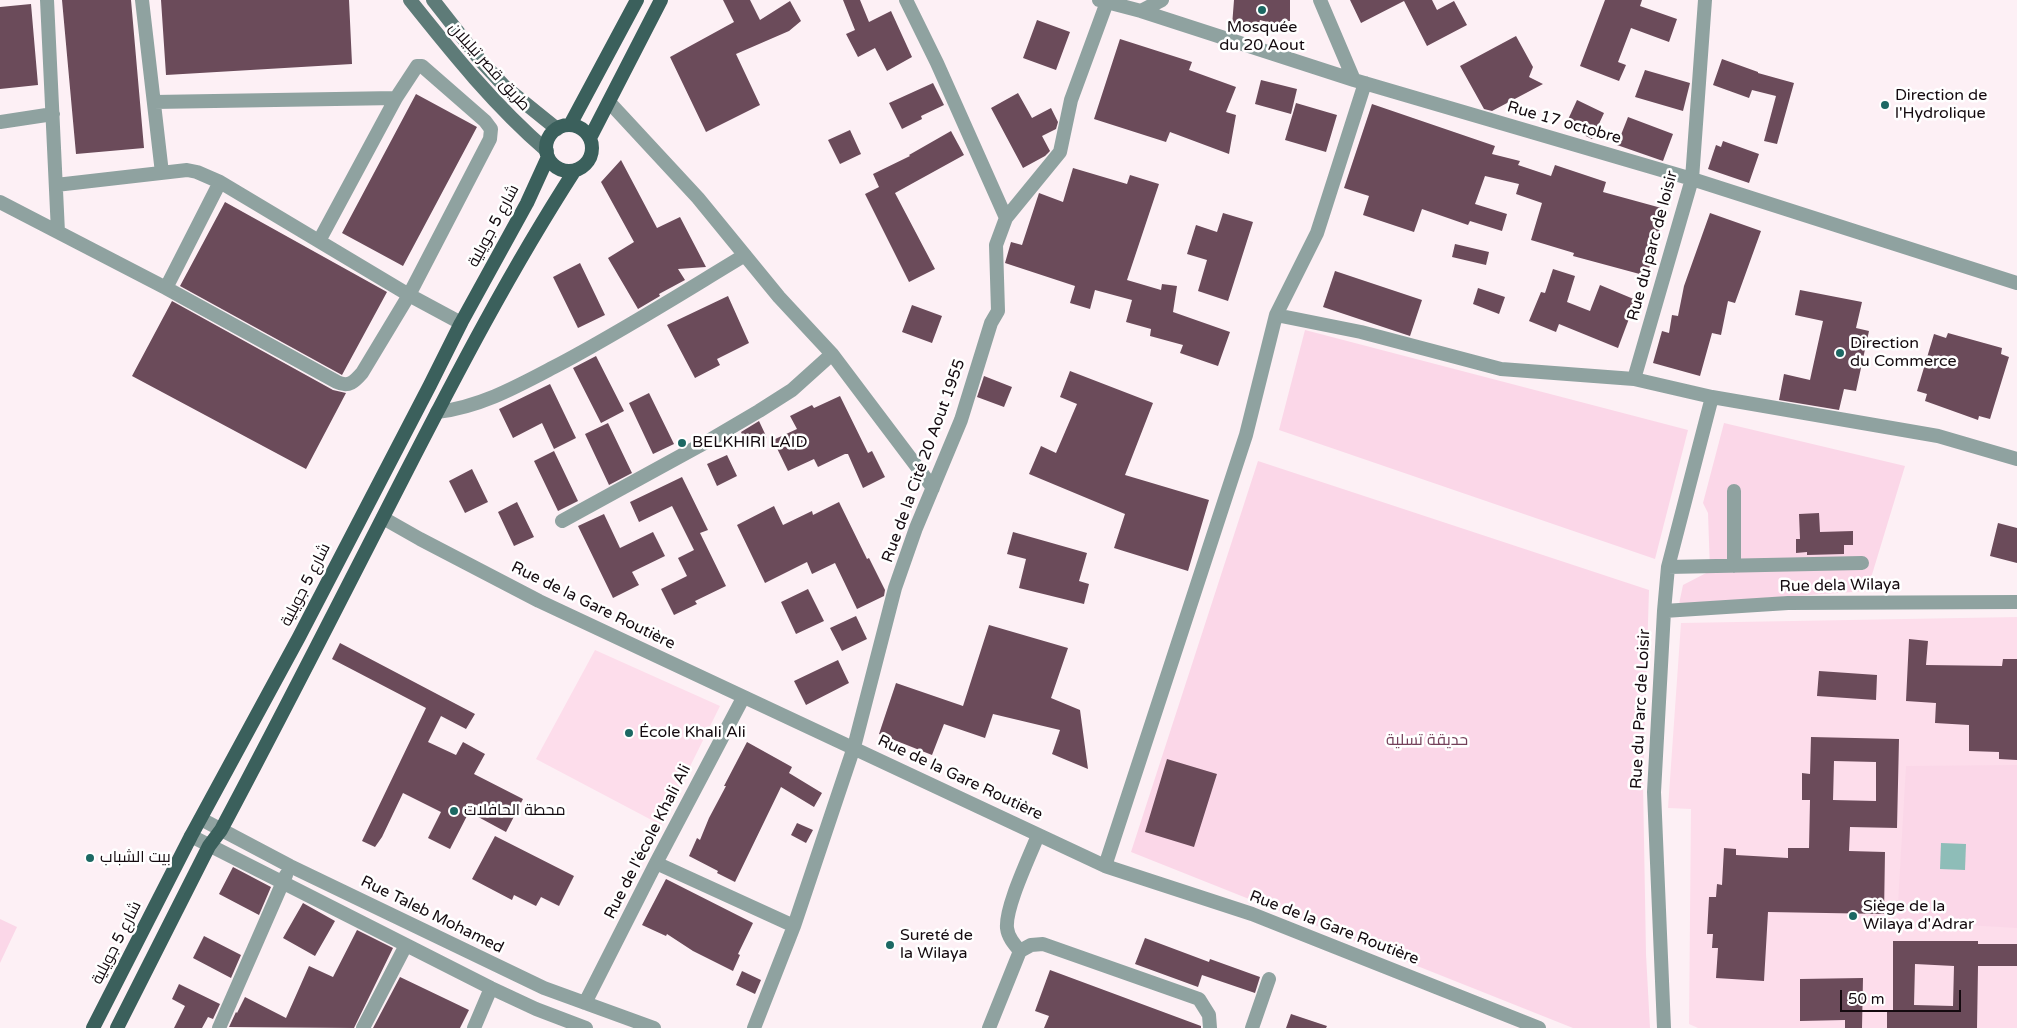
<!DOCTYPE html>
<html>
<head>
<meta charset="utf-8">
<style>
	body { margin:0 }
	#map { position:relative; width:2017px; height:1028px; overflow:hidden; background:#fdf0f5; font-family:"Varela Round",sans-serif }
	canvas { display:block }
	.scale { position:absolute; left:1840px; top:990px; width:121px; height:22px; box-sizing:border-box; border:2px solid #140a0f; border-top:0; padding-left:6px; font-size:15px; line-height:18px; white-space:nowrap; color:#140a0f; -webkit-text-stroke:4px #fff; paint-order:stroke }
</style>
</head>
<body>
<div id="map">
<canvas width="2017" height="1028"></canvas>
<div class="scale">50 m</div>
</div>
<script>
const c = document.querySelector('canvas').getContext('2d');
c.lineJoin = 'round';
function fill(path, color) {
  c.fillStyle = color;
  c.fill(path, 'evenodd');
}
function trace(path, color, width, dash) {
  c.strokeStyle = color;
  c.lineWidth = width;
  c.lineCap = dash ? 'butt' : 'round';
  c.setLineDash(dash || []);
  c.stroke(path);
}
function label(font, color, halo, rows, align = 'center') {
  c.font = font + ' "Varela Round",Cairo,sans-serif';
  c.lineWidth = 5;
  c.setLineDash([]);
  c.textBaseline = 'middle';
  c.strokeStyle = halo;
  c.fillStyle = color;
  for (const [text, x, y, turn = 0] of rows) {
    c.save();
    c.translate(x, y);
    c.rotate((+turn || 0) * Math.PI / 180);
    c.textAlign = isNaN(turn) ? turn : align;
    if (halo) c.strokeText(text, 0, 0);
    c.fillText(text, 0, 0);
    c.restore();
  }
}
const built = new Path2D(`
	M2017 617V1028H1698L1689 1024 1691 809 1668 808 1681 623Z
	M595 650 720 706 661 825 536 759Z`);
const green = new Path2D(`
	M1305 330 1688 430 1655 559 1279 430Z
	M1724 423 1905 466 1867 591 1679 604 1683 585 1710 571 1708 513 1703 503Z
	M1258 461 1649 590 1643 783 1646 954 1650 1028H1573L1131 852Z
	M2017 765V928L1897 921 1906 766Z
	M0 919 17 927 0 963Z`);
const water = new Path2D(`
	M1941 843 1966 844 1965 870 1940 869Z`);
const building = new Path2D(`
	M62 0H131L144 148 76 154Z
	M161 0H349L352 64 166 75Z
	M723 0H750L760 20 790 1 801 21 789 31 736 54 760 105 706 132 670 57 734 22Z
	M843 0H860L869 22 891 11 912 57 887 71 875 48 858 57 846 34 855 30Z
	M1234 0H1290V21H1281L1278 25 1260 20 1258 27 1232 26Z
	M1350 0H1432L1437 10 1454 1 1467 25 1427 46 1404 1 1361 23Z
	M1605 0H1642L1640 6 1677 19 1669 42 1631 28 1618 62 1626 65 1619 81 1580 66Z
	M31 4 38 85 0 89V7Z
	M1037 20 1070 32 1056 70 1023 58Z
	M1516 36 1533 67 1529 77 1543 84 1492 111 1484 109 1460 66Z
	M1120 39 1192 62 1189 70 1236 87 1226 112 1236 115 1229 154 1170 132 1166 142 1094 119Z
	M1722 59 1758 72V73L1794 83 1777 144 1764 141 1776 96 1752 90 1749 98 1713 85Z
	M1645 70 1690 83 1683 111 1635 97Z
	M1261 80 1297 89 1291 114 1255 104Z
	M933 83 944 105 921 116 922 119 902 129 889 103Z
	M1018 93 1032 118 1051 108 1058 122 1056 129 1042 136 1050 151 1045 156 1023 168 991 108Z
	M416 94 477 127 403 266 342 233Z
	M1577 100 1604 113 1592 139 1565 126Z
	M1296 103 1337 115 1326 152 1285 140Z
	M1372 104 1495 146 1492 154 1520 161 1518 165 1551 176 1555 165 1606 182 1603 192 1665 209 1647 276 1573 256 1574 253 1531 240 1542 203 1516 194 1519 184 1485 176 1475 204 1507 214 1502 231 1470 221 1468 225 1422 209 1414 232 1363 215 1369 196 1344 188Z
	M1628 117 1673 134 1663 161 1617 145Z
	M850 130 861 154 840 164 828 140Z
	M951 131 964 155 895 193 935 269 909 282 865 194 879 187 873 174 910 156 909 155Z
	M1723 141 1759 154 1749 183 1708 169 1716 145 1721 147Z
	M621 160 657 228 680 217 706 267 678 269 685 280 659 294 660 296 638 309 608 258 634 242 601 182Z
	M1073 168 1127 184 1130 175 1159 184 1127 280 1161 290 1162 284 1177 286 1173 312 1230 332 1218 366 1180 353 1183 345 1150 336 1151 329 1126 322 1132 300 1095 290 1090 309 1070 303 1075 286 1005 263 1011 242 1022 245 1039 193 1063 202Z
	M225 202 387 292 342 375 180 286Z
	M1223 213 1253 222 1228 301 1198 291 1207 260 1187 254 1196 225 1217 232Z
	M1710 213 1761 231 1735 303 1728 301 1721 335 1712 333 1700 376 1653 363 1662 331 1669 333 1672 315 1678 316 1684 286Z
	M1455 244 1489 252 1486 265 1452 257Z
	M580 263 605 315 578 328 553 277Z
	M1553 269 1575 276 1567 302 1590 311 1600 285 1636 300 1618 348 1559 324 1556 332 1529 321 1541 292 1545 293Z
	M1335 271 1422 300 1410 336 1323 307Z
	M1478 288 1505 297 1499 314 1473 304Z
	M1800 290 1862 302 1856 328 1869 331 1856 391 1844 389 1839 410 1779 400 1784 374 1810 380 1823 321 1795 315Z
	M728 296 749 343 717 359 720 365 695 378 667 325Z
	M172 301 333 390 346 393 306 469 132 376Z
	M912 305 942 316 932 343 902 332Z
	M1948 333 2002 348 2001 354 2009 357 1990 419 1979 416 1978 420 1925 401 1927 394 1917 391 1934 334 1946 338Z
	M596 356 624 411 601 423 573 368Z
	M1070 371 1153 403 1125 475 1209 500 1188 571 1114 548 1125 514 1029 474 1041 446 1056 453 1077 404 1060 397Z
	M984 376 1012 387 1004 407 977 397Z
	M550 384 576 438 554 449 542 423 513 438 499 409Z
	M649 393 674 444 653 454 629 403Z
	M840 396 868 453 872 451 885 477 863 488 848 454H845L818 467 814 459 788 471 773 440 797 429 790 416 812 405 814 408Z
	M759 421 767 438 748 447 741 432Z
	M608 423 632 473 609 485 585 434Z
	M554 451 578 501 558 511 534 461Z
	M727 455 737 476 717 486 707 464Z
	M472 469 488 502 465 513 449 481Z
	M682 477 708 530 700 533 726 586 695 601 697 604 674 615 661 589 687 576 678 558 694 550 672 506 639 522 630 502Z
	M517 502 534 537 514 546 498 512Z
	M839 502 867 559 869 558 885 590 884 596 857 609 835 563 812 574 807 562 765 583 737 525 774 506 783 525 812 511 813 515Z
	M1819 513 1820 532 1853 531V545H1844V554L1807 555V552L1796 553V539H1800L1799 514Z
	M604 514 620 548 653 532 665 556 632 572 639 585 613 598 578 526Z
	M1998 523 2017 528V563L1990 556Z
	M1013 532 1087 553 1079 581 1089 584 1084 604 1019 588 1026 559 1007 554Z
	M808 589 824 621 796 634 781 602Z
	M856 616 867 639 842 651 830 628Z
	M989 625 1068 648 1051 698 1080 710 1088 769 1052 754 1060 730 993 714 985 738 944 724 932 755 879 734 896 683 963 706Z
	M1909 639 1928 641 1926 665 2002 666 2003 659H2017V760L1999 759V752L1969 751V725L1935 723 1936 703 1906 701Z
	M340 643 475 714 466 729 441 716 428 742 456 755 463 742 485 754 474 774 523 799 506 832 469 812 450 849 428 838 441 812 403 793 382 837 375 847 362 841 426 708 332 659Z
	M838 660 849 683 806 705 794 681Z
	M1819 671 1877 675 1876 700 1817 696Z
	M1811 737 1899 739 1897 828 1850 827 1849 851 1885 852 1884 914 1768 912 1764 981 1716 978 1718 948H1712L1713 934H1707L1709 897H1716L1717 884 1722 885 1724 848 1736 849V855L1788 858V848H1809L1810 800H1802V773L1810 774ZM1834 761 1876 762V801L1833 800Z
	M747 742 792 767 789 773 822 793 814 807 781 787 735 882 717 873 718 871 689 856 697 838 700 840 709 818 726 786H724Z
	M1167 759 1217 774 1194 847 1145 832Z
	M797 823 813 830 806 843 791 835Z
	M495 836 574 876 559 906 541 897 536 906 514 895 512 900 472 879Z
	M233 867 271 887 259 915 219 894Z
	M666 879 753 923 738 954 740 955 733 971 693 951 667 934 666 936 642 925Z
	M303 903 335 921 315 956 283 938Z
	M357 930 393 948 354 1028 229 1027 236 1012 237 1013 245 997 286 1018 309 966 333 977Z
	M204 936 241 955 231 978 193 958Z
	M1145 938 1209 962 1210 959 1260 977 1255 993 1202 975 1198 987 1135 964Z
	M1893 941H1978V944H2017V966H1978L1977 1028H1887V1012H1893ZM1915 964 1954 966 1953 1006 1914 1005Z
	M1050 970 1201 1026V1028H1044L1049 1016 1035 1011Z
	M742 971 761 980 755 994 736 985Z
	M400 977 469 1010 460 1028H373Z
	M1863 978 1862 1028H1845V1020L1800 1021V979Z
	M179 984 220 1004 213 1019 208 1017 202 1028H174L185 1006 172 999Z
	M1291 1014 1327 1026 1326 1028H1286Z`);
const minor = new Path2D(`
	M47 0 58 232
	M142 0 162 173
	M906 0 937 63 1006 218
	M1099 0 1141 11 1354 80 1692 179 2017 283
	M1320 0 1354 80
	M1141 11 1162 0
	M154 102 396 98
	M609 102 698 198 779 297 832 354 933 488
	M0 122 53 114
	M56 185 187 170 197 172 220 182 409 295 461 323
	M0 202 166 288 337 382C349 388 355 381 362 373L409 295 490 139 491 129 485 121 422 66H417L396 98 319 241
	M166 288 220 182
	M1276 315 1361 332 1501 369 1634 379 1712 397 1938 436 2017 459
	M1634 379 1692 179 1705 0
	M437 412C480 407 516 387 554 367 619 333 682 293 745 255
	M383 518 420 539 539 601 1105 866 1252 914 1539 1028
	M562 521 708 441 759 411 792 390 832 354
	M1734 566V491
	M1668 567 1862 563
	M1664 611 1788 603 2017 602
	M201 819 290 866 544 988 654 1028
	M191 836 491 988 536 1009 586 1028
	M656 863 794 926
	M1105 866 1246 435 1276 315 1317 233 1365 83
	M1020 951C1014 944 1008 937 1007 928 1005 907 1030 856 1038 835
	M585 1003 656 863 743 698
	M219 1028 286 875
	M363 1028 406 945
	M474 1028 491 988
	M754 1028 794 926 854 747 895 588 916 528 961 420 991 323 998 311 996 245 1006 218 1060 152 1071 100 1107 2
	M989 1028 1020 951 1031 945 1043 944 1199 999 1209 1015 1210 1028
	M1252 1028 1269 979
	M1664 1028 1654 792 1664 611 1668 567 1712 397`);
const secondary = new Path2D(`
	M410 0C453 54 494 105 547 151
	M433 0 480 60 505 87 557 129`);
const primary = new Path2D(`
	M570 125 637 0
	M546 148a23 23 0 1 1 46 0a23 23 0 1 1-46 0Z
	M590 138 661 0
	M93 1028 191 836 299 637 430 385 461 323 527 203 548 157
	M117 1028 209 846 221 830C283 714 342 597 402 480 456 375 511 269 575 170`);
const markers = [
	[1262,10,5,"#1c6863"],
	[1885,105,5,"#1c6863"],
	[1840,353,5,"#1c6863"],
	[682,443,5,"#1c6863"],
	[629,733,5,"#1c6863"],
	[454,811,5,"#1c6863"],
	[90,858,5,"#1c6863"],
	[1853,916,5,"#1c6863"],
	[890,945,5,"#1c6863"]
];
const poiNames = [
	["Mosquée",1262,28,"center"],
	["du 20 Aout",1262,46,"center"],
	["Direction de",1895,96],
	["l'Hydrolique",1895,114],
	["Direction",1850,344],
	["du Commerce",1850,362],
	["BELKHIRI LAID",692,443],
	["École Khali Ali",639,733],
	["محطة الحافلات",464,811],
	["بيت الشباب",100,858],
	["Siège de la",1863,907],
	["Wilaya d'Adrar",1863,925],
	["Sureté de",900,936],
	["la Wilaya",900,954]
];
const streetNames = [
	["طريق قصر تيليلان",489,67,48],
	["Rue 17 octobre",1564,123,16],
	["شارع 5 جويلية",494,226,-62],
	["Rue du parc de loisir",1653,246,-75],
	["Rue de la Cité 20 Aout 1955",924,461,-70],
	["شارع 5 جويلية",306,585,-63],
	["Rue dela Wilaya",1840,586,-1],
	["Rue de la Gare Routière",593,606,26],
	["Rue du Parc de Loisir",1641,709,-87],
	["Rue de la Gare Routière",960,778,25],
	["Rue de l'école Khali Ali",648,842,-63],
	["Rue Taleb Mohamed",432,915,26],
	["Rue de la Gare Routière",1334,928,21],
	["شارع 5 جويلية",117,943,-63]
];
const parkNames = [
	["حديقة تسلية",1427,741]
];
fill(built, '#fdddeb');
fill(green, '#fbd7e8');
fill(water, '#8ebdb8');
fill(building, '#6b4b5a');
trace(minor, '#8fa2a0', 14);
trace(secondary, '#5e7b78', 14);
trace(primary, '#3b605c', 14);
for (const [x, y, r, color] of markers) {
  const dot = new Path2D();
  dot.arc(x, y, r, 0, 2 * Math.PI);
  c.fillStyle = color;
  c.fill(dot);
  trace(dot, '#fff', 2);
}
label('16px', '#140a0f', '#fff', poiNames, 'left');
label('16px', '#140a0f', '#fff', streetNames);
label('16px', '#74405a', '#fff', parkNames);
</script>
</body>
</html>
